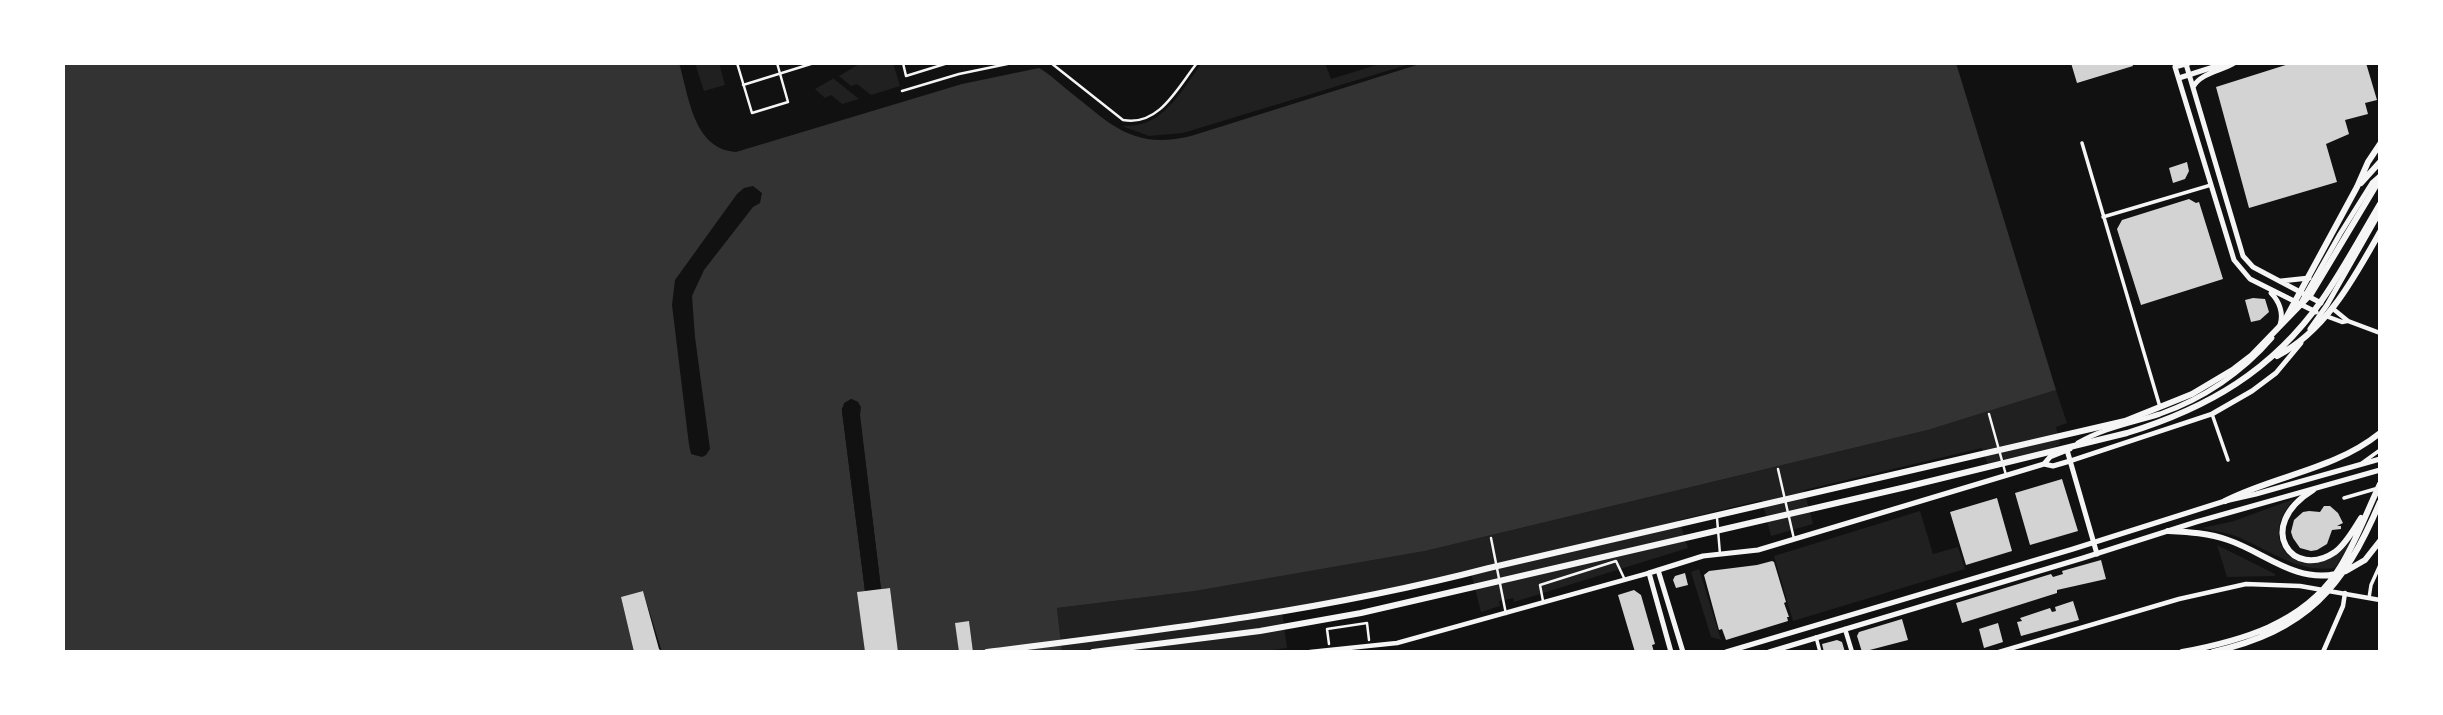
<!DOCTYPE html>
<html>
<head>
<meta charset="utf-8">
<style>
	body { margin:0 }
	#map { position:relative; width:2443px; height:715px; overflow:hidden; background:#111; font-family:Roboto,sans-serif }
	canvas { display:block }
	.frame { position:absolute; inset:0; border:65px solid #fff; pointer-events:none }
</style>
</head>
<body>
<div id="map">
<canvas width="2443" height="715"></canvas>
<div class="frame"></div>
</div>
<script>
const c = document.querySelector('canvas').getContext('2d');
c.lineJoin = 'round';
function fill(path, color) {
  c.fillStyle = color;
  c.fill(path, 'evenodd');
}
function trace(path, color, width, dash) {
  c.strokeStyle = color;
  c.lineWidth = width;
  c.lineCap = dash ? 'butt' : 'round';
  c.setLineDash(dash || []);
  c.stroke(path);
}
const green = new Path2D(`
	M695 63H719L725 85 704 91Z
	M861 63H893L900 86 871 95 857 84 851 86 839 76Z
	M1202 63H1325L1331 79 1383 63H1413L1183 133 1149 136 1122 126C1164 128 1180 92 1202 63Z
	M834 78V79L859 99 842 104 831 95 825 98 815 89Z
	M2056 390 2067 423 2056 427 2060 444 2050 450 1989 468 1982 448 1804 490 1813 524 1771 536 1762 500 1679 520 1688 548 1514 602 1513 598 1499 601 1500 606 1481 612 1471 573 1282 611 1287 648 1255 652H1062L1057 608 1195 591 1425 551 1928 430Z
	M2294 499C2252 545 2305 592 2352 540L2335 568C2298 573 2271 551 2238 537 2226 532 2213 531 2202 528L2234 521Z
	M1920 511 1933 554 1958 547 1965 569 1793 621 1774 556Z
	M2217 545 2275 574V576L2227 577Z
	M1699 569 1721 640 1711 637 1691 572Z`);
const water = new Path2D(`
	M63 63H679C689 96 693 149 736 152L962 84 1039 68C1048 73 1057 81 1065 88 1109 122 1131 151 1191 136L1423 63H1956L2056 390 1928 430 1425 551 1195 591 1057 608 1062 652H973L969 621 956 623 959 652H898L890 588 881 589 858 402 851 399 842 408V411L865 591 858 592 865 652H662L643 591 621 597 634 652H63ZM753 186 762 193 760 203 753 207 704 270 692 296 695 337 710 449 706 455 702 457 691 454 689 445 672 305 675 280 737 194 744 188Z`);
const pier = new Path2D(`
	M851 399 858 402 861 407 860 415 881 589H878L856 416 858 408 851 403 847 405 846 411 868 591H865L842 411 844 403Z`);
const building = new Path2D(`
	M2071 63H2132L2133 66 2077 83Z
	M2292 63H2366L2377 100 2365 103 2368 114 2345 120 2349 134 2326 144 2337 182 2249 208 2216 87Z
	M2187 162 2189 171 2185 179 2173 183 2169 168Z
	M2189 199 2196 203 2199 202 2223 279 2141 305 2117 229 2122 220Z
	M2253 298 2265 299 2269 312 2260 320 2251 322 2245 300Z
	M2062 479 2078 531 2030 545 2015 493Z
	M1997 498 2012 551 1966 565 1950 512Z
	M2324 506H2330L2338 513 2343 523 2337 526H2341V529L2332 530 2327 544 2317 550 2311 551 2300 548 2293 538 2291 532 2294 520 2303 512 2309 511 2320 512Z
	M2101 560 2106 579 2057 590V593L1962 623 1956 603 2051 574 2053 577 2063 574 2062 571Z
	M1772 561 1774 562 1786 602 1784 603 1789 617H1787L1788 621 1726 640 1722 629 1719 630 1704 575 1709 571 1757 565Z
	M1685 573 1688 585 1676 588 1673 580 1675 576Z
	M890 588 898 652H865L857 592Z
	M1634 590 1641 595 1655 644 1652 645 1654 652H1635L1618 595Z
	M643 591 659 649 662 652H634L621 597Z
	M2073 601 2079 620 2021 636 2017 622 2022 621 2020 618 2050 608 2052 612 2056 611 2055 607Z
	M1902 619 1908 640 1862 652 1857 636 1859 632Z
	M969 621 973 652H959L955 623Z
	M1998 623 2003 642 1984 648 1979 629Z
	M1837 640 1842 642 1845 652H1824L1822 644Z`);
const pedestrian = new Path2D(`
	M737 63 752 113 788 102 777 63
	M903 63 906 76 948 63
	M1051 63 1123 120C1159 127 1178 87 1197 63
	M743 85 814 63
	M902 91 959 74 1012 63
	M1989 414 2006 475
	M1778 469 1794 539
	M1717 518 1720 554
	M1491 538 1506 614
	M1543 601 1540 585 1616 561 1625 580
	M1329 644 1327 629 1367 623 1369 640`);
const minor = new Path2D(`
	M2082 143 2160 407
	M2103 217 2211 185
	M2212 414 2228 460
	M2362 463 2380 450
	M2344 498 2375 489
	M2369 598 2371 585 2380 565
	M1816 637 1820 652`);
const tertiary = new Path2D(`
	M2332 308 2348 321 2380 333
	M2326 316 2342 322 2347 321
	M1845 629 1852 652
	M1310 652 1397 643 1649 573
	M1999 652 2179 599 2246 584 2300 586 2380 600
	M2323 652 2343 606 2345 593`);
const secondary = new Path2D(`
	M2189 63 2175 67 2234 260 2250 279 2316 312
	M2186 64 2243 256 2253 267 2321 303
	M2179 78 2226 63
	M2193 87C2201 73 2221 71 2234 63
	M2281 281 2309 278
	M2271 293C2279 301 2284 313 2280 325
	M2302 301 2340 234 2372 183 2380 176
	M2310 329 2327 305 2380 212
	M2078 443C2103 428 2132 423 2160 414 2203 399 2243 372 2272 338
	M2067 450 2097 554
	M2044 464 2053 466 2070 461 2212 414 2252 391 2276 373 2301 343
	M1658 570 1683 652
	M1671 652 1649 573 1703 556 1758 550 2044 464 2050 457 2070 449`);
const primary = new Path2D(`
	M1726 652 2073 549 2225 501 2256 494 2380 459
	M1769 652 2083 558 2196 522 2380 470`);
const trunk = new Path2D(`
	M2313 490C2253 527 2293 581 2335 552 2346 544 2354 529 2361 518
	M2225 501C2276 475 2334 470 2380 433
	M2168 531C2188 532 2209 533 2228 540 2264 552 2295 583 2336 574
	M2346 571 2365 560 2380 541
	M2182 652C2241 641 2302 624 2337 572 2355 545 2366 513 2380 484
	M2213 652C2307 630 2343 589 2380 502`);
const motorway = new Path2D(`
	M2361 183 2380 162
	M2286 318 2357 187 2368 162 2380 144
	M2277 356C2326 331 2354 278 2380 232
	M987 652C1156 631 1324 611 1489 568L2125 421 2192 394 2234 369 2251 356 2311 294 2380 179
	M1093 652 1260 631 1361 613 1906 487 2127 433C2208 408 2272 371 2322 300 2343 270 2361 236 2380 204`);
fill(green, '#202020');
fill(water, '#333');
fill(pier, '#111');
fill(building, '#d3d3d3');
trace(pedestrian, '#f5f5f5', 2.5);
trace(minor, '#f5f5f5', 3.5);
trace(tertiary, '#f5f5f5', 4.5);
trace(secondary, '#f5f5f5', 5);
trace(primary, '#f5f5f5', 5);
trace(trunk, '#f5f5f5', 6);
trace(motorway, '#f5f5f5', 6);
</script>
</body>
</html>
